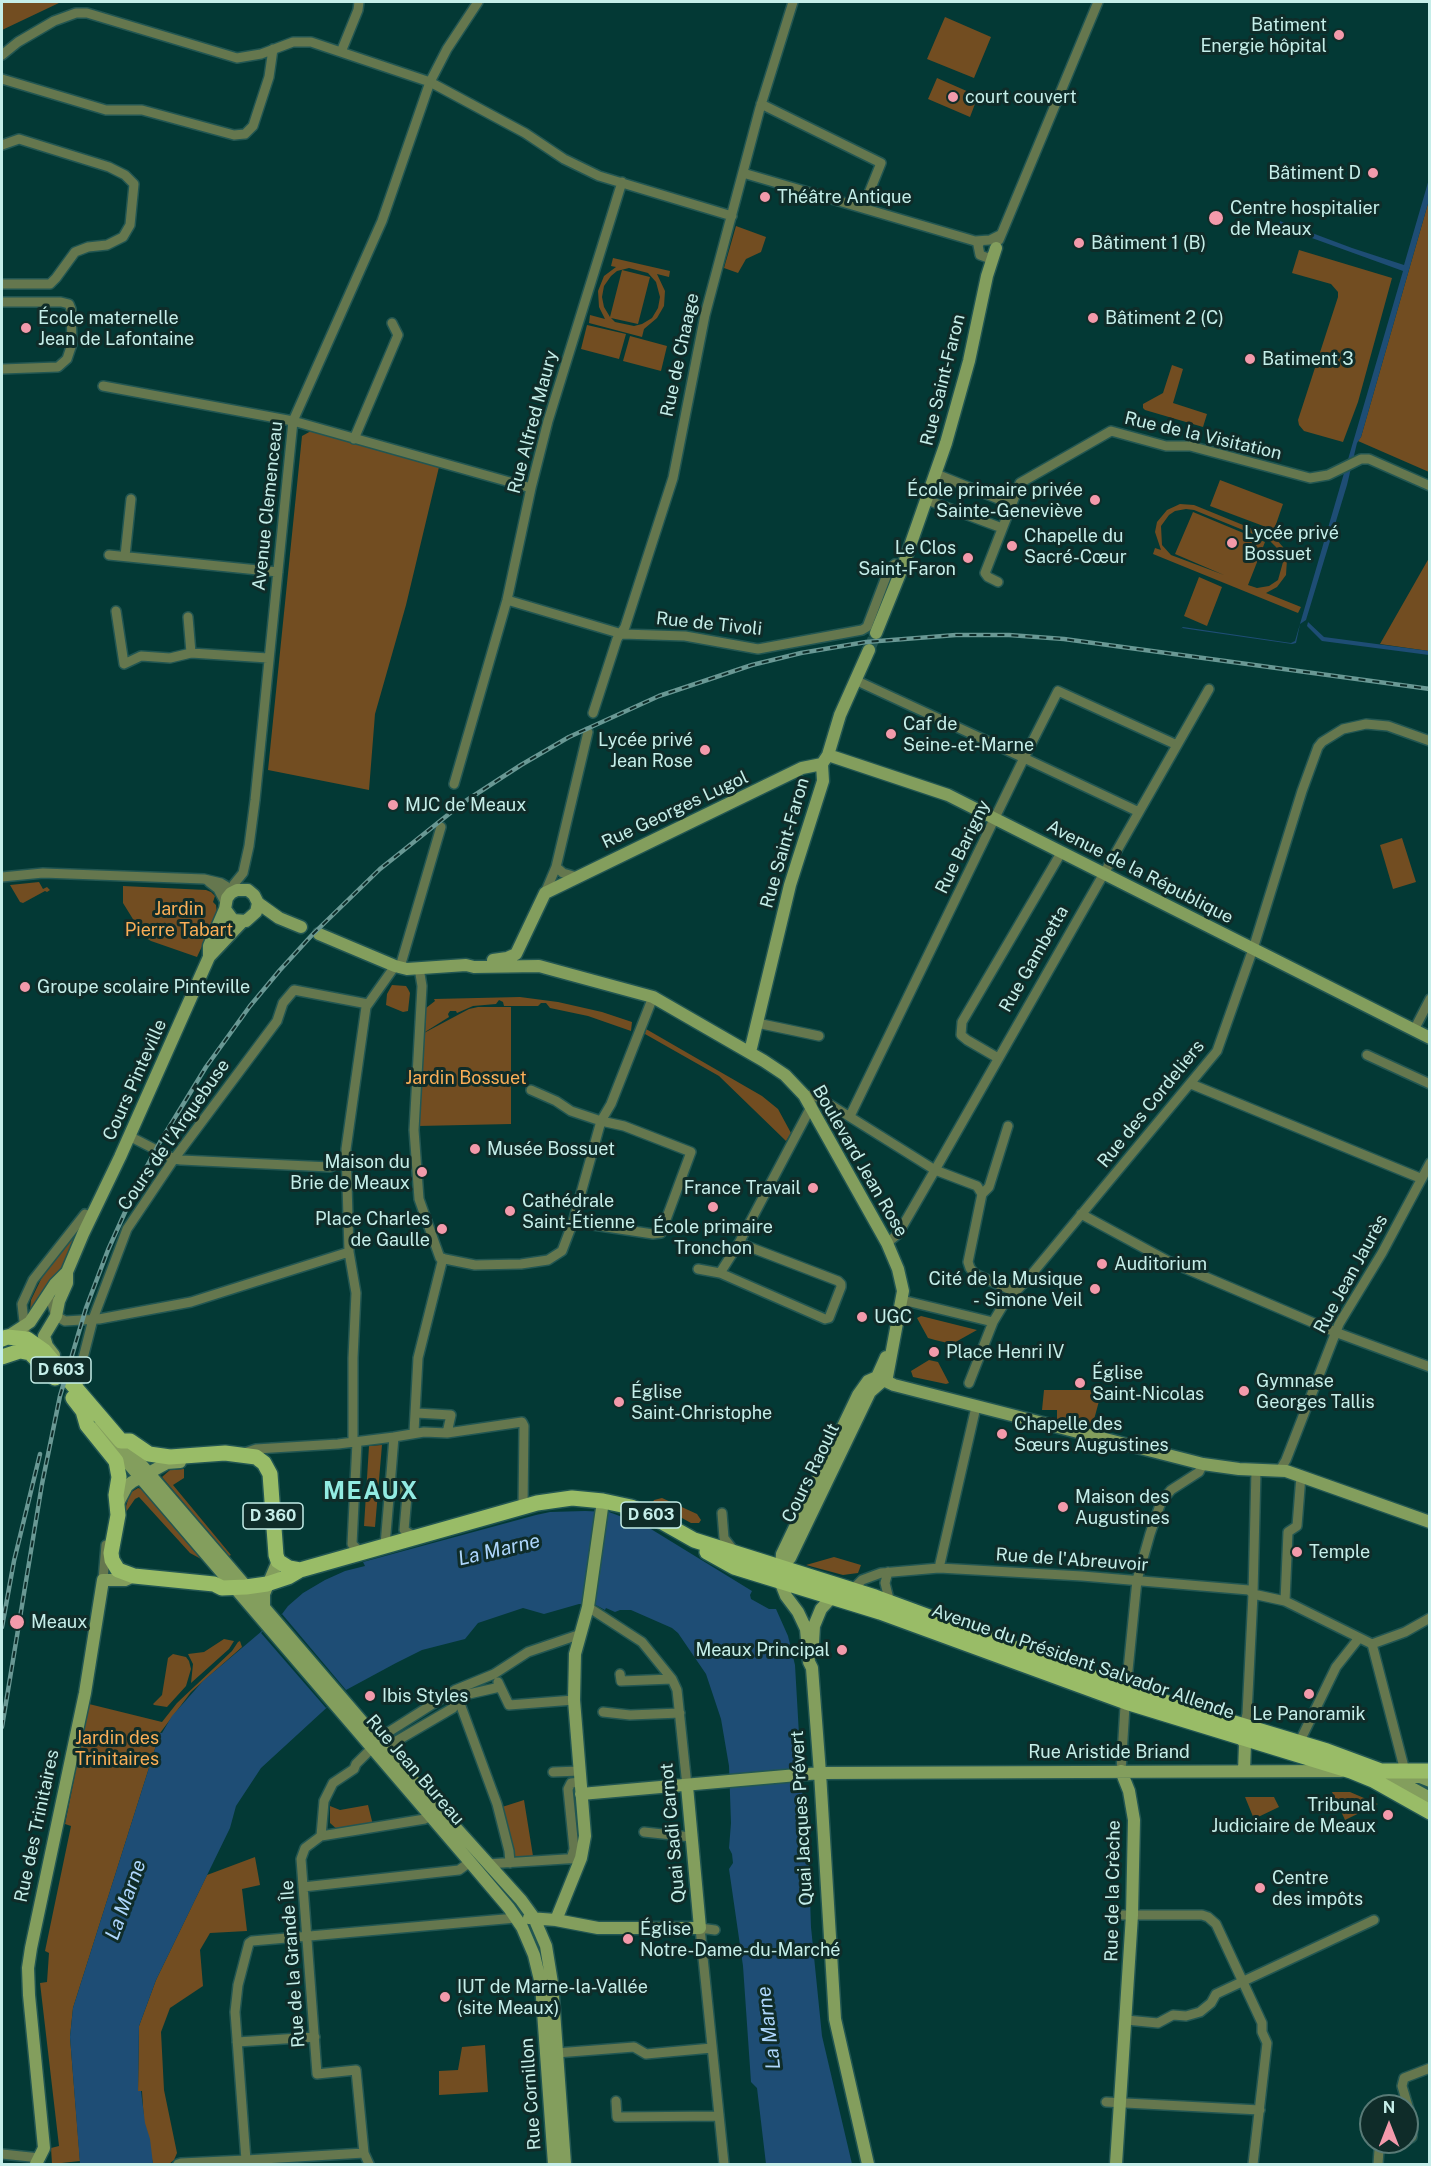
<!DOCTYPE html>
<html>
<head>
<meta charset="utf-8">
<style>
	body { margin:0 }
	#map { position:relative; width:1431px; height:2166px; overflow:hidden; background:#033935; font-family:"Public Sans",sans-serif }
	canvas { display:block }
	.frame { position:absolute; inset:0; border:3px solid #c5eee9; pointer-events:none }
	.north { position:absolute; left:1359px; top:2094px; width:60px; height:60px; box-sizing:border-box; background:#0f2c29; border:2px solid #587a76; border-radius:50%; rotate:0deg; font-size:16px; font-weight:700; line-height:24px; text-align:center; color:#c5eee9 }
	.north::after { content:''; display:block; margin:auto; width:21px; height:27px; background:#f39aab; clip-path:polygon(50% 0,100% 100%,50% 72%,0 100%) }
</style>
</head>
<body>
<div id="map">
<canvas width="1431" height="2166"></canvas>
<div class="frame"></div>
<div class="north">N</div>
</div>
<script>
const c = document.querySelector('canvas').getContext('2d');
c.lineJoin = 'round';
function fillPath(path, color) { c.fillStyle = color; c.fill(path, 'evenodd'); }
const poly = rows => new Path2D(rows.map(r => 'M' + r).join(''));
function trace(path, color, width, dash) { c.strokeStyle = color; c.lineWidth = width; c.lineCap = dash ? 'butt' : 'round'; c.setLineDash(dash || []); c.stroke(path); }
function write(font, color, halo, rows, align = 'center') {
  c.font = font + ' "Public Sans",sans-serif'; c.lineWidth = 6; c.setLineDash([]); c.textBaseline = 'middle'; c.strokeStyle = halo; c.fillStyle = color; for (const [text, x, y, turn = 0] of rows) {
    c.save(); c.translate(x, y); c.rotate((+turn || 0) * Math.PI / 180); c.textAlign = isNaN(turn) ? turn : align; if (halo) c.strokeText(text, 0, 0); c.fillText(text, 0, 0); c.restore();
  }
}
const green = poly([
	[2,2,61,2,2,30],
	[945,17,991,37,974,78,927,59],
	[937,78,978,96,970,117,928,99],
	[1429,200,1429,472,1358,441,1361,437],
	[736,226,766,237,761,252,746,259,738,273,724,268],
	[1299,250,1392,278,1358,402,1343,442,1304,431,1299,425,1298,420,1338,297,1338,292,1331,284,1292,273],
	[613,258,670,271,669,277,657,274,665,291,664,306,657,318,644,329,642,337,589,323,590,315,605,319,599,307,598,291,604,276,616,267,611,266],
	[629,268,648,273,656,282,660,297,658,308,652,318,642,324,634,326,615,322,611,318,638,324,650,277,622,270,610,317,604,307,602,297,604,286,611,276,617,271],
	[587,325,626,334,619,359,581,349],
	[630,336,667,346,661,371,623,361],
	[1172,365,1183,369,1173,403,1207,414,1203,427,1145,410,1143,408,1143,404,1163,393],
	[311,431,439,467,406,605,375,714,369,790,268,770,302,436],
	[1220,480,1283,504,1274,530,1210,506],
	[1180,504,1194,505,1275,538,1283,547,1287,559,1286,575,1277,587,1266,593,1301,607,1298,613,1153,554,1155,548,1161,550,1155,532,1157,522,1167,510],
	[1186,509,1194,510,1270,541,1282,553,1283,562,1278,580,1269,586,1257,588,1248,585,1265,542,1193,512,1175,554,1224,575,1171,555,1162,545,1161,526,1169,515,1175,511],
	[1429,558,1429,651,1380,644],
	[1199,577,1222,587,1207,626,1184,616],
	[1402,838,1416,882,1393,889,1380,845],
	[39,882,43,889,47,887,50,890,47,892,45,891,23,903,20,902,10,885],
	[123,886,206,890,211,892,215,896,213,902,216,905,217,914,197,957,151,941,144,937,123,903],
	[392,985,406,986,408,989,410,993,408,1011,403,1012,386,1005,387,994],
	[520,997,558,1002,602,1012,632,1022,631,1031,588,1016,550,1008,546,1003,541,1003,538,1006,504,1006,503,1002,499,1000,496,1004,473,1006,457,1013,456,1011,450,1011,448,1014,449,1017,425,1032,426,1008,435,1001,434,999],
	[478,1007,511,1007,511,1124,418,1126,424,1033,469,1009],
	[646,1029,762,1096,778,1109,791,1133,786,1141,719,1076,645,1034],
	[79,1229,63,1265,49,1290,30,1311,31,1300,44,1273],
	[921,1316,977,1330,952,1344,935,1340,928,1338,917,1318],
	[929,1360,938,1362,949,1383,946,1384,913,1377,911,1371],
	[1044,1390,1102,1390,1092,1427,1057,1419,1057,1410,1042,1410],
	[382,1445,375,1527,364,1526,369,1446],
	[184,1469,184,1478,173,1485,231,1555,229,1556,162,1477,170,1470],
	[138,1488,142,1489,201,1559,190,1553,139,1497,135,1499,126,1512,125,1526,121,1523,130,1493],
	[662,1498,697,1514,701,1520,699,1523,691,1523,653,1502,654,1500],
	[834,1557,861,1565,858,1573,843,1575,806,1565],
	[224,1639,234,1641,229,1649,191,1683,193,1664,188,1654,204,1652],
	[240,1641,242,1647,191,1692,160,1733,73,2008,70,2037,80,2161,52,2164,51,2148,59,2146,40,1983,47,1982,49,1953,45,1951,71,1826,65,1824,89,1704,162,1722,177,1703,232,1651,238,1642],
	[173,1654,186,1657,189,1661,191,1669,186,1686,167,1707,154,1705,153,1704,162,1695,168,1658],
	[1332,1792,1350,1792,1378,1804,1345,1820],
	[1245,1797,1274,1797,1279,1807,1254,1819],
	[524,1800,533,1856,515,1857,502,1807],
	[368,1805,373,1825,339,1831,330,1823,330,1806,340,1810],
	[255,1857,260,1885,242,1889,247,1931,210,1933,200,1950,203,1986,170,2008,161,2032,164,2090,177,2153,174,2160,169,2164,153,2164,144,2122,142,2091,138,2091,139,2026,156,1980,207,1875],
	[485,2045,488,2092,439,2095,439,2071,458,2070,462,2047]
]);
const water = poly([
	[1429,179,1429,200,1361,437,1357,443,1347,485,1306,620,1300,624,1296,643,1292,644,1202,631,1182,628,1179,630,1183,627,1291,643,1295,641,1403,271,1287,229,1279,225,1280,221,1352,248,1404,265],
	[1308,622,1324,637,1429,651,1429,655,1322,641,1307,626],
	[585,1511,609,1512,646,1526,752,1591,750,1595,751,1599,769,1609,776,1609,788,1636,795,1665,805,1839,808,1839,811,1927,822,2036,852,2164,766,2164,757,2088,751,2082,743,1966,729,1869,733,1863,732,1854,729,1848,731,1823,729,1766,721,1719,706,1674,678,1633,672,1628,631,1610,620,1610,615,1612,606,1608,605,1610,594,1604,579,1604,544,1614,523,1608,478,1623,465,1639,422,1650,396,1663,346,1690,261,1768,236,1806,230,1828,156,1980,139,2026,138,2091,141,2091,145,2123,150,2139,153,2164,80,2164,70,2037,73,2008,160,1733,162,1733,172,1716,203,1681,282,1614,288,1606,303,1593,325,1580,345,1571,365,1566,363,1562,536,1515,550,1512]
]);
const pier = poly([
	[282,1614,346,1690,326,1708,261,1633]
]);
const secondaryTunnel = poly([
	[869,650,876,633]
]);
const street = poly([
	[341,52,358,10,359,2],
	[2,55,18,42,54,21,76,13,87,13,237,58,261,54,293,42,311,42,430,82,525,133,564,159,599,176,732,216],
	[2,79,106,110,142,110,234,135,245,134,253,126,269,77,273,49],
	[761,104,881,163,863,208],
	[2,145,19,139,109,167,125,175,134,184,130,225,123,237,107,245,88,247,75,252,56,278,50,284,2,284],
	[743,173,975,241,990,240,1000,235],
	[999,240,1098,2],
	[981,241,978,245,980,255,988,258,994,254],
	[2,302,61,302,69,304,71,309,72,344,67,359,58,367,2,369],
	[103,386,293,421,531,488],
	[354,439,398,335,392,323],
	[936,474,1011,504],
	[927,500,1002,528],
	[109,555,278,572],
	[125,556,131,499],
	[998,582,988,577,985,573,1020,483,1111,431,1166,446,1190,446,1310,478,1328,475,1361,459,1369,459,1430,486],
	[507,600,622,634,685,636,758,649,862,630,867,627,889,569,895,564,903,566],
	[116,611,124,664,141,656,170,658,191,653,268,658],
	[188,617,191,653],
	[593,713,617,639,625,627,673,478,705,315,760,108,793,2],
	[454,784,507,600,531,488,548,421,622,182],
	[1139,812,1024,758,1058,691,1177,745],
	[556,867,563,873,577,877],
	[2,877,43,873,204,879,221,883,226,886,231,893],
	[209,882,218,889,225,902],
	[234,891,234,884,243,873,249,846,255,800,293,421,382,221,430,82,447,49,478,2],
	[545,893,556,867,588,732],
	[400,967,441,827],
	[419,968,422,986,414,1130,419,1199,440,1258,475,1265,521,1264,548,1260,562,1251,573,1222,601,1121,611,1104,653,997],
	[757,1023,819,1036],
	[1414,1030,1430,999],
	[1367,1055,1430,1084],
	[998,1058,967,1040,961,1035,962,1022,1061,853],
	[1191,1084,1420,1178],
	[531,1090,556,1101,571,1111,601,1121,624,1126,691,1152,661,1233,653,1234,573,1222],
	[804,1095,818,1097,935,1170,977,1186,982,1194,968,1262,970,1268,975,1274,1015,1292],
	[850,1116,1024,758,855,680],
	[129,1136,174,1159,181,1160,330,1167,346,1161],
	[982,1194,989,1187,1008,1126],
	[1081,1214,1168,1261,1335,1332,1430,1367],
	[887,1243,898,1234,935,1170,1209,689],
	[698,1269,720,1273,825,1319,829,1318,841,1287,841,1284,838,1281,739,1243],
	[720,1273,739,1243,812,1105],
	[902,1300,993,1322],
	[51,1301,56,1316,65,1321,99,1319,191,1302,349,1252],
	[25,1331,22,1304,33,1280,85,1214,91,1217],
	[79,1383,79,1374,93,1319,127,1229,174,1159,277,1021,283,1003,294,990,368,1004],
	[969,1383,993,1322,1005,1302,1026,1281,1217,1051,1253,949,1302,791,1318,747,1322,742,1343,729,1366,724,1388,726,1430,741],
	[416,1413,451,1415,447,1433],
	[414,1432,418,1358,443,1258],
	[394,1437,424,1432,447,1433,522,1422,524,1426,523,1507],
	[353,1442,353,1358,356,1293,349,1252,346,1149,366,1007,395,966],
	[357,1442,352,1544,360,1552],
	[244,1453,256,1449,338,1444,394,1437,390,1486],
	[1280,1470,1286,1460,1339,1324,1382,1253,1430,1163],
	[722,1513,724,1538,734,1551],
	[385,1545,390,1486,401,1489,407,1496,404,1530,414,1536],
	[939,1568,976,1407],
	[888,1572,885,1583,890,1603],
	[103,1580,106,1545],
	[852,1590,862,1580,881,1573,939,1568,1082,1576,1249,1590,1253,1594,1285,1601,1372,1644,1405,1632,1430,1618],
	[1285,1601,1288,1532,1297,1526,1301,1476],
	[588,1607,642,1642,672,1679,677,1690,687,1786],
	[1372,1644,1405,1771],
	[620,1674,621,1681,672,1679],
	[498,1682,509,1705,574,1700],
	[455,1690,497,1804,509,1851,510,1863],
	[603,1712,630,1715,680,1713],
	[1244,1726,1247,1714,1253,1594,1256,1470],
	[380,1742,393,1743,453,1708,460,1696,500,1687],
	[1299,1743,1336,1667,1359,1638],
	[1121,1771,1126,1690,1137,1580,1150,1534,1161,1502,1171,1490,1199,1472,1203,1464],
	[553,1772,580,1771],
	[644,1832,691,1837],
	[321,1836,324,1801,333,1783,354,1769,356,1764,387,1733,455,1690,494,1674,528,1652,581,1634],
	[571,1859,574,1849,568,1789,571,1783,581,1782],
	[487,1864,581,1858],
	[303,1887,459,1870,470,1862],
	[1122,1915,1202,1915,1208,1917,1216,1924,1262,2023,1262,2032,1267,2043,1253,2164],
	[715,1930,700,1928,724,2164],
	[1126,2020,1158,2023,1173,2015,1186,2016,1200,2012,1211,2003,1216,1994,1374,1920],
	[237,2042,315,2037],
	[556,2053,634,2047,646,2054,712,2048],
	[616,2101,617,2117,718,2116],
	[1106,2102,1260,2110],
	[1407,2140,1412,2137,1413,2123,1402,2086,1404,2078,1430,2068],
	[364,2153,246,2160,235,2012,238,1985,249,1943,252,1941,516,1918],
	[2,2154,40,2158],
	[178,2164,181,2163,246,2160],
	[369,2164,364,2153,356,2070,317,2074,301,1859,305,1848,321,1836,425,1819,430,1816],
	[1378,2164,1379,2150,1384,2145,1400,2142]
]);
const secondary = poly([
	[876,633,903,566,946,443,969,361,987,276,996,248],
	[828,755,948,795,1430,1038],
	[258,903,256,912,246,921,233,920,225,909,227,898,231,893,237,890,248,890,254,895,258,903,279,918,301,927],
	[319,934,395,966,407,969,466,965,474,967,539,966,653,997,764,1061,785,1075,804,1095,887,1243,898,1269,903,1291,887,1377,870,1392,790,1558,776,1570],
	[209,957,209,946,225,909],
	[493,960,507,958,516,954,545,893,802,768,822,764],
	[750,1052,790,885,823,781,822,764,828,755,840,715,869,650],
	[7,1337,30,1322,55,1284,67,1272],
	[54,1355,47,1346,44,1336,56,1316,59,1301,67,1283,67,1272,83,1234,120,1157,209,957,242,922],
	[879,1378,894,1385,1203,1464,1239,1469,1286,1471,1430,1522],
	[98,1428,470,1862,509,1908,522,1927,534,1955,541,1984,554,2164],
	[121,1441,401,1767,521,1900,534,1918,546,1946,552,1983,565,2164],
	[117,1505,127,1486,132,1482,167,1463,180,1462],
	[264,1608,264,1594,278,1561],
	[813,1643,814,1626,821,1609,832,1597,838,1597],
	[1241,1738,1245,1744,1244,1771],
	[1382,1772,1430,1798],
	[1409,1777,1420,1777,1430,1781],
	[581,1794,820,1773,1341,1771],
	[529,1918,556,1920,598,1928,700,1928,687,1786],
	[556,1920,581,1858,585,1836,574,1700,575,1654,588,1607,603,1501],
	[36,2164,44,2148,29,1995,28,1968,31,1948,85,1693,103,1580,125,1580,134,1576],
	[868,2164,835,2019,820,1773,812,1668,809,1662,806,1629,798,1612,786,1596,780,1581,782,1554,858,1395,868,1381,877,1377,886,1357],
	[1116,2164,1132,1915,1134,1820,1129,1791,1121,1771]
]);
const primary = poly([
	[2,1339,7,1337,27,1339,44,1351,121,1441,130,1441,149,1454,170,1457,225,1453,256,1457,264,1463,270,1474,276,1555,278,1561,289,1568,300,1570,537,1503,572,1498,603,1501,631,1507,648,1514,694,1540,875,1597,1138,1694,1327,1751,1381,1771,1430,1771],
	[2,1357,20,1351,30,1353,55,1378],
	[73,1398,83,1411,87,1425,116,1461,119,1477,116,1495,118,1515,111,1553,112,1560,118,1570,134,1576,214,1584,222,1588,246,1587,267,1584,288,1577,300,1570],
	[707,1552,734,1567,880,1612,1126,1702,1351,1771,1373,1780,1430,1812]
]);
const rail = poly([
	[2,1627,14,1561,40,1454],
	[2,1727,42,1484,60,1396,86,1308,108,1250,139,1181,160,1142,206,1067,250,1006,280,970,312,935,380,869,464,802,521,765,569,737,659,696,752,665,801,653,866,642,956,635,1009,635,1064,639,1430,689]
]);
const markers = [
	[1339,35,6,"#f39aab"],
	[953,97,6,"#f39aab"],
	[1373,173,6,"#f39aab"],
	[765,197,6,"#f39aab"],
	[1216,218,8,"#f39aab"],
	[1079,243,6,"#f39aab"],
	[1093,318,6,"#f39aab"],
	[26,328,6,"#f39aab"],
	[1250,359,6,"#f39aab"],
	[1095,500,6,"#f39aab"],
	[1232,543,6,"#f39aab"],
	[1012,546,6,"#f39aab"],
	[968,558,6,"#f39aab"],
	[891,734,6,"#f39aab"],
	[705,750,6,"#f39aab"],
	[393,805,6,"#f39aab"],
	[25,987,6,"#f39aab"],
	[475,1149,6,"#f39aab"],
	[422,1172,6,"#f39aab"],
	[813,1188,6,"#f39aab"],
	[713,1207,6,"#f39aab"],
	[510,1211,6,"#f39aab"],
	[442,1229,6,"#f39aab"],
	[1102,1264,6,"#f39aab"],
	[1095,1289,6,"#f39aab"],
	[862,1317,6,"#f39aab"],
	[934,1352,6,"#f39aab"],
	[1080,1383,6,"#f39aab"],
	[1244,1391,6,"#f39aab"],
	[619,1402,6,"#f39aab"],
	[1002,1434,6,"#f39aab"],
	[1063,1507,6,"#f39aab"],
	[1297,1552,6,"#f39aab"],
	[17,1622,8,"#f39aab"],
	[842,1650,6,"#f39aab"],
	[1309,1694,6,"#f39aab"],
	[370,1696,6,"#f39aab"],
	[1388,1815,6,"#f39aab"],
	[1260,1888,6,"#f39aab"],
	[628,1939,6,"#f39aab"],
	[445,1997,6,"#f39aab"]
];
const shields = [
	[61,1370,60],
	[651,1515,60],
	[273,1516,60]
];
const shieldNames = [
	["D 603",61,1370],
	["D 603",651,1515],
	["D 360",273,1516]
];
const poiNames = [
	["Batiment",1327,25,"right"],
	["Energie hôpital",1327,46,"right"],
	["court couvert",965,97],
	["Bâtiment D",1361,173,"right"],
	["Théâtre Antique",777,197],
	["Centre hospitalier",1230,208],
	["de Meaux",1230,229],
	["Bâtiment 1 (B)",1091,243],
	["École maternelle",38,318],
	["Jean de Lafontaine",38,339],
	["Bâtiment 2 (C)",1105,318],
	["Batiment 3",1262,359],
	["École primaire privée",1083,490,"right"],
	["Sainte-Geneviève",1083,511,"right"],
	["Lycée privé",1244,533],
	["Bossuet",1244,554],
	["Chapelle du",1024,536],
	["Sacré-Cœur",1024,557],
	["Le Clos",956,548,"right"],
	["Saint-Faron",956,569,"right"],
	["Caf de",903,724],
	["Seine-et-Marne",903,745],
	["Lycée privé",693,740,"right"],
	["Jean Rose",693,761,"right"],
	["MJC de Meaux",405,805],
	["Groupe scolaire Pinteville",37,987],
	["Musée Bossuet",487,1149],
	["Maison du",410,1162,"right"],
	["Brie de Meaux",410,1183,"right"],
	["France Travail",801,1188,"right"],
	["Cathédrale",522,1201],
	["Saint-Étienne",522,1222],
	["Place Charles",430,1219,"right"],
	["de Gaulle",430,1240,"right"],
	["École primaire",713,1227,"center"],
	["Tronchon",713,1248,"center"],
	["Auditorium",1114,1264],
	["Cité de la Musique",1083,1279,"right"],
	["- Simone Veil",1083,1300,"right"],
	["UGC",874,1317],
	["Place Henri IV",946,1352],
	["Église",1092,1373],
	["Saint-Nicolas",1092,1394],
	["Gymnase",1256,1381],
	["Georges Tallis",1256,1402],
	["Église",631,1392],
	["Saint-Christophe",631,1413],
	["Chapelle des",1014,1424],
	["Sœurs Augustines",1014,1445],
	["Maison des",1075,1497],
	["Augustines",1075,1518],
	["Temple",1309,1552],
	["Meaux",31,1622],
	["Meaux Principal",830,1650,"right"],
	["Ibis Styles",382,1696],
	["Le Panoramik",1309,1714,"center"],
	["Tribunal",1376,1805,"right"],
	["Judiciaire de Meaux",1376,1826,"right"],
	["Centre",1272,1878],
	["des impôts",1272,1899],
	["Église",640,1929],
	["Notre-Dame-du-Marché",640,1950],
	["IUT de Marne-la-Vallée",457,1987],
	["(site Meaux)",457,2008]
];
const streetNames = [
	["Rue de Chaage",680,355,-78],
	["Rue Saint-Faron",943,380,-76],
	["Rue Alfred Maury",533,422,-75],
	["Rue de la Visitation",1203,436,13],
	["Avenue Clemenceau",268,506,-84],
	["Rue de Tivoli",709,624,6],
	["Rue Georges Lugol",675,810,-25],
	["Rue Saint-Faron",785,843,-74],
	["Rue Barigny",963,847,-64],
	["Avenue de la République",1140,872,27],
	["Rue Gambetta",1034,959,-60],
	["Cours Pinteville",135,1080,-66],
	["Rue des Cordeliers",1151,1104,-51],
	["Cours de l'Arquebuse",174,1135,-55],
	["Boulevard Jean Rose",860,1161,60],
	["Rue Jean Jaurès",1351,1274,-61],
	["Cours Raoult",811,1473,-64],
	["Rue de l'Abreuvoir",1072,1560,4],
	["Avenue du Président Salvador Allende",1083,1662,19],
	["Rue Aristide Briand",1109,1752],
	["Rue Jean Bureau",415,1770,49],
	["Quai Jacques Prévert",802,1818,-93],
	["Rue des Trinitaires",37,1826,-78],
	["Quai Sadi Carnot",673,1833,-95],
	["Rue de la Crèche",1113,1891,-89],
	["Rue de la Grande Île",293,1964,-94],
	["Rue Cornillon",531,2094,-94]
];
const parkNames = [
	["Jardin",179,909],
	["Pierre Tabart",179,930],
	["Jardin Bossuet",466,1078],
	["Jardin des",117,1738],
	["Trinitaires",117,1759]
];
const waterNames = [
	["La Marne",499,1550,-13],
	["La Marne",126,1900,-70],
	["La Marne",769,2028,-97]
];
const districtNames = [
	["MEAUX",371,1492]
];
fillPath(green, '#724d21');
fillPath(water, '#1e4d75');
fillPath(pier, '#033935');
trace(secondaryTunnel, '#205450', 12, [12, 6]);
trace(street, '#225652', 12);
trace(secondary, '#225652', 15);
trace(primary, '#225652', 18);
trace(street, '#65774e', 9);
trace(secondary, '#839e5d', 12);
trace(primary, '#99bc67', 15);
trace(rail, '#699894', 4.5);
trace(rail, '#0f2c29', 2, [7]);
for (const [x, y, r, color] of markers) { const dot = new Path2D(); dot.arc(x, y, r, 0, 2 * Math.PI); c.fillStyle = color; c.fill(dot); trace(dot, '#0f2c29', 2); }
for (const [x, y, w] of shields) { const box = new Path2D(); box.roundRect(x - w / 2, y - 13, w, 26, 4.5); c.fillStyle = '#0f2c29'; c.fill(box); trace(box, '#c5eee9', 1.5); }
write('bold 16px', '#c5eee9', null, shieldNames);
write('18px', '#c5eee9', '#0f2c29', poiNames, 'left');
write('18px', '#c5eee9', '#0f2c29', streetNames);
write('18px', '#fbae57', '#0f2c29', parkNames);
write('italic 20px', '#aed6fc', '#0f2c29', waterNames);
c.letterSpacing = '1.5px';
write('bold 24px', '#92ebe2', '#0f2c29', districtNames);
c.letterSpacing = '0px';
</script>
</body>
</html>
